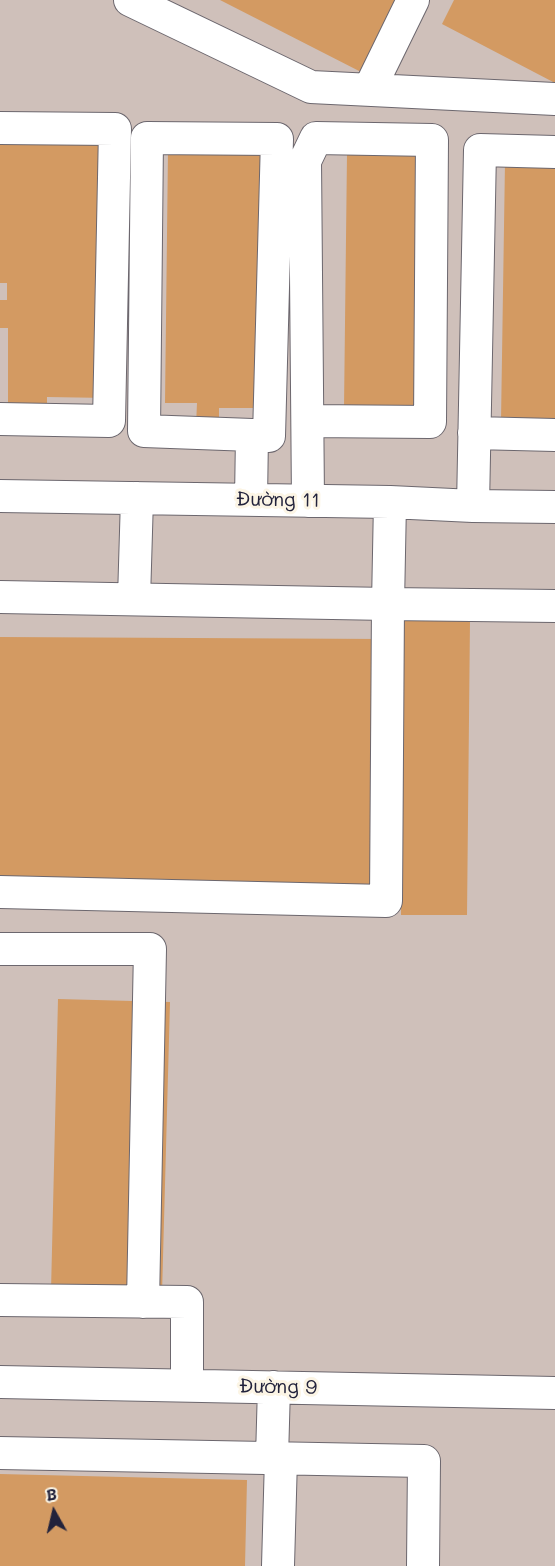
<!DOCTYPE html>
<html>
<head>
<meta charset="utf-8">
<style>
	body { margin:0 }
	#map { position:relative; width:555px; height:1566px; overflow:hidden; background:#f4e7cc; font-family:Mali,sans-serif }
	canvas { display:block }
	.north { position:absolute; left:24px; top:1482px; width:60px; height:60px; -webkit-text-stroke:4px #fcf5e5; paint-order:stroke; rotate:352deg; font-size:16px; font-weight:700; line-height:24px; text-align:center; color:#22223b }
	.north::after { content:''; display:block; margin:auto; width:21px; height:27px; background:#22223b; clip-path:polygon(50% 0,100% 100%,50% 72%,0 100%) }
</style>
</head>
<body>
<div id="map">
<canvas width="555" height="1566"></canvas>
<div class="north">B</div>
</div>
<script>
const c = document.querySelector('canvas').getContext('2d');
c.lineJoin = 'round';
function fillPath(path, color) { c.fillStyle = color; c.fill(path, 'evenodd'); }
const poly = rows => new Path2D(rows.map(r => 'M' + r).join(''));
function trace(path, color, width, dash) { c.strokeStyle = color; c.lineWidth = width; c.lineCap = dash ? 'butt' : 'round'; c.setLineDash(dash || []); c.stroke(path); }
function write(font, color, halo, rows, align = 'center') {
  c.font = font + ' Mali,sans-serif'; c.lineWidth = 6; c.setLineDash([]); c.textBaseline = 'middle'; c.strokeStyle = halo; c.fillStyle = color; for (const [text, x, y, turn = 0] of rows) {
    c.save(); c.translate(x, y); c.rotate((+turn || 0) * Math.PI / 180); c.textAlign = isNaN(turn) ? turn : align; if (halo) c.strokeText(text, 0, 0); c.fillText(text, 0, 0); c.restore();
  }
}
const industrial = poly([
	[0,0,555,0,555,1566,0,1566]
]);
const building = poly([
	[220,0,401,0,363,73],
	[454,0,555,0,555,83,442,24],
	[0,139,111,139,108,398,47,397,47,419,22,419,22,403,8,403,8,328,0,328,0,300,7,300,7,283,0,283],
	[168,150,269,151,266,408,219,408,219,426,196,426,197,403,165,403],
	[347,154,419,155,416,408,344,408],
	[505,162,555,163,555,422,501,421],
	[403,620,470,620,467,915,401,915],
	[0,637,384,639,382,895,0,893],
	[58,999,170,1002,162,1294,51,1291],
	[0,1474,247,1480,245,1566,0,1566]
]);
const minor = poly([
	[130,0,311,87,555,99],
	[369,90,413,0],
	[0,128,115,129,109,421,0,419],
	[474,433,555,435],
	[0,496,390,502,473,506,555,507],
	[251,500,252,435,144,431,147,138,277,139,269,436,252,435],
	[308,501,305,161,316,138,432,140,430,422,308,421],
	[390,502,388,604,555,606],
	[473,506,480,150,555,152],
	[0,597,388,604,386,901,0,892],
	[134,599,137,498],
	[0,949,150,949,143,1302],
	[0,1300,187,1302,187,1385],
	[0,1382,555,1393],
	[0,1453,424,1461,423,1566],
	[272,1458,274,1387],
	[278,1566,281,1458]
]);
const streetNames = [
	["Đường 11",278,500,1],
	["Đường 9",278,1387,1]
];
fillPath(industrial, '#cfc0ba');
fillPath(building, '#d39a62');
trace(minor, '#6c676e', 34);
trace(minor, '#fff', 32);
write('20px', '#22223b', '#fcf5e5', streetNames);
</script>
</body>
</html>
